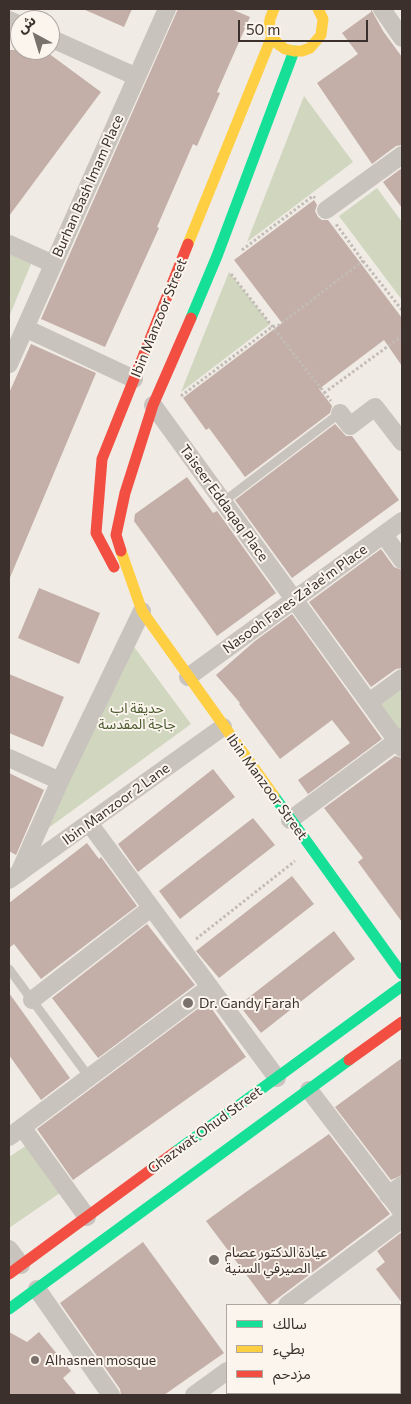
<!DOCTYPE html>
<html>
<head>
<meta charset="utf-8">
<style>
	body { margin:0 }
	#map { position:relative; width:411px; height:1404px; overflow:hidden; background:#f0ebe5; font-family:Commissioner,"Noto Sans Arabic",sans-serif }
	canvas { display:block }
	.frame { position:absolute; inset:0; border:10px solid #3b302b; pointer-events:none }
	.legend { position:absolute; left:226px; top:1304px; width:175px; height:90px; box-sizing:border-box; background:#fbf5ee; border:1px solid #aea6a0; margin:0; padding:6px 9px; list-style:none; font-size:15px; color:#3b302b }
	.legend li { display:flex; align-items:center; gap:10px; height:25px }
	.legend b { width:25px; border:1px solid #aea6a0 }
	.north { position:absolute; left:10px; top:10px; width:50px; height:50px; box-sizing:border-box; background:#fbf5ee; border:1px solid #aea6a0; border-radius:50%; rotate:321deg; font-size:14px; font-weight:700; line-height:20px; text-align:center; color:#3b302b }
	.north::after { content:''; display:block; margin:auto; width:18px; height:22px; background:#7a716c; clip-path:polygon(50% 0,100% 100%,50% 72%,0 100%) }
	.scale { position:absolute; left:238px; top:20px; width:130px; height:22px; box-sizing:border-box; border:2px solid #3b302b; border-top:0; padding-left:6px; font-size:15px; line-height:18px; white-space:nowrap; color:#3b302b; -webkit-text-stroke:4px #fbf5ee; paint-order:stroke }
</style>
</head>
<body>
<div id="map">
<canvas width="411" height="1404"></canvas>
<div class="frame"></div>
<ul class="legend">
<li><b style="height:6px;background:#16e098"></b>سالك</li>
<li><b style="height:6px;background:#ffcf43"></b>بطيء</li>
<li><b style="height:6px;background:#f24e42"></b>مزدحم</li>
</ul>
<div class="north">ش</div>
<div class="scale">50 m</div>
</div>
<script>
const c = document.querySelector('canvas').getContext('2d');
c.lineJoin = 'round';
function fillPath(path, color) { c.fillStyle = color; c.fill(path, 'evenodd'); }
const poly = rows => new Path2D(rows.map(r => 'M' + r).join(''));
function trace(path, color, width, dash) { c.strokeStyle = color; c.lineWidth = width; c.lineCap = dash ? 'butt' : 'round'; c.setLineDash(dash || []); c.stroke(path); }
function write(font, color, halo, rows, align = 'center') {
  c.font = font + ' Commissioner,"Noto Sans Arabic",sans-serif'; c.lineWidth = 4; c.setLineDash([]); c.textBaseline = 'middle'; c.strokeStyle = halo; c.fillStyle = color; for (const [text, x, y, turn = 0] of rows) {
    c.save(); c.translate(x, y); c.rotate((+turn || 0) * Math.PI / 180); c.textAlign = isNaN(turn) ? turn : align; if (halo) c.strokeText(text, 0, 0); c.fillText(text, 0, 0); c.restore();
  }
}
const green = poly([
	[304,96,353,162,247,242],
	[377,188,402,222,402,300,339,216],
	[9,249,33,259,9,317],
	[229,272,270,324,181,392],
	[129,640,191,724,47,829],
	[402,678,402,737,369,703],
	[27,1145,60,1193,9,1228,9,1157]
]);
const building = poly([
	[83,9,132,9,124,27],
	[178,9,231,9,250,17,217,92,220,93,197,146,193,144,157,227,159,228,105,347,41,319],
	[371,9,383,31,402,57,402,145,396,146,372,164,317,83,358,54,342,33,371,12],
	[9,50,44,50,101,92,9,216],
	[402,168,402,208,383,182],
	[314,200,317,205,315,211,318,217,322,220,328,220,402,318,402,366,384,340,319,389,332,406,330,413,245,477,209,428,206,430,183,398,282,323,234,260],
	[31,344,96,373,9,580,9,393],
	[335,424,346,436,352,436,399,500,292,578,235,500],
	[187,477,213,513,217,511,276,593,217,636,134,521,135,514],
	[381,549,394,567,402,570,402,668,396,669,371,687,309,602],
	[39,588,100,613,79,664,18,638],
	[292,614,382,739,308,794,298,780,350,743,332,720,280,759,239,704,240,703,216,675,255,641],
	[9,674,64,697,43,747,9,733],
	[395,756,402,758,402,922,358,862,363,858,324,808],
	[213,769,235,797,138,872,118,844],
	[9,773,44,790,16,855,9,851],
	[253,818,275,845,180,919,159,891],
	[87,843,99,859,101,857,137,906,41,979,14,944,9,948,9,903],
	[292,876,314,904,219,978,196,951],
	[147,924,195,985,98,1058,52,998],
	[334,931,355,959,261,1033,239,1005],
	[9,993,70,1078,41,1100,9,1055],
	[207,1002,246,1057,73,1180,37,1129],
	[402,1058,402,1175,391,1180,335,1107],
	[329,1134,390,1214,269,1305,206,1221,246,1192],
	[402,1232,402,1303,376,1269,385,1262,377,1251],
	[143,1242,224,1353,164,1395,121,1395,120,1389,60,1303],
	[9,1332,27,1342,39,1332,71,1371,63,1378,77,1395,9,1395]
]);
const path = poly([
	[242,250,313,196,315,198],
	[363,261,402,310],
	[231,274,331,401],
	[324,393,402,336],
	[181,396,272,327,279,325,363,261,336,224],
	[196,939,295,861]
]);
const lane = poly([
	[223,502,340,413],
	[9,969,89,1077]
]);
const street = poly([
	[382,9,402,38],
	[9,20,20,25],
	[50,38,137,77],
	[326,210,402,155],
	[9,244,53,264],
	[25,328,134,379],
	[9,364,167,9],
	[153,405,402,748],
	[340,413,350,426,375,407,402,442],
	[384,535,402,560],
	[188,677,402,521],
	[369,702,402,678],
	[9,758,60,781],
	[290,820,402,737],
	[89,823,277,1078],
	[19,873,60,781,142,611],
	[9,880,223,727],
	[32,1000,151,908],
	[309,1090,402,1212],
	[22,1127,87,1217],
	[9,1137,210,987],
	[388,1195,402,1185],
	[9,1249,21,1265],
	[37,1289,111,1395],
	[287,1305,402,1219],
	[400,1364,402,1362],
	[194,1395,227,1371],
	[399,1395,402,1388]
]);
const fast = poly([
	[191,318,217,256,294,51],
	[274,796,402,974],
	[175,1152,402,986],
	[9,1309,349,1060]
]);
const slow = poly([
	[274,9,270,19,269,28,272,36,278,44,285,49,294,51,302,51,310,48,321,35,323,19,318,9],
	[188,244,272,36],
	[121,551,142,611,274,796]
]);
const jam = poly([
	[121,551,116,535,125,493,153,405,191,318],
	[114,567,96,533,102,459,188,244],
	[349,1060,402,1022],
	[9,1274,175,1152]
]);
const markers = [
	[188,1003,6,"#7a716c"],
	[214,1260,6,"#7a716c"],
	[35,1360,5,"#7a716c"]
];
const streetNames = [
	["Burhan Bash Imam Place",88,186,-66],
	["Ibin Manzoor Street",159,318,-68],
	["Taiseer Eddaqaq Place",224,503,54],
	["Nasooh Fares Za'ae'm Place",295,599,-36],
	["Ibin Manzoor Street",267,787,54],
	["Ibin Manzoor 2 Lane",116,804,-36],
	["Ghazwat Ohud Street",205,1130,-36]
];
const parkNames = [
	["حديقة اب",137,708],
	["جاجة المقدسة",137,724]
];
const poiNames = [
	["Dr. Gandy Farah",199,1003],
	["عيادة الدكتور عصام",225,1252],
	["الصيرفي السنية",225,1268],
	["Alhasnen mosque",45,1360]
];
fillPath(green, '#d1d6bf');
fillPath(building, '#c3afa7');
trace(path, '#c2bbb6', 3, [2.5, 2.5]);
trace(lane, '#c9c3be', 9);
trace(street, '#c9c3be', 18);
trace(fast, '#16e098', 11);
trace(slow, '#ffcf43', 11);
trace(jam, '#f24e42', 11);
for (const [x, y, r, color] of markers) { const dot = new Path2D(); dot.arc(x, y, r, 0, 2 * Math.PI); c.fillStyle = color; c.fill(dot); trace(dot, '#fbf5ee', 2); }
write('14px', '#3b302b', '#fbf5ee', streetNames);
write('14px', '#4a5a2e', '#fbf5ee', parkNames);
write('14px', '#3b302b', '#fbf5ee', poiNames, 'left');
</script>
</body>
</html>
